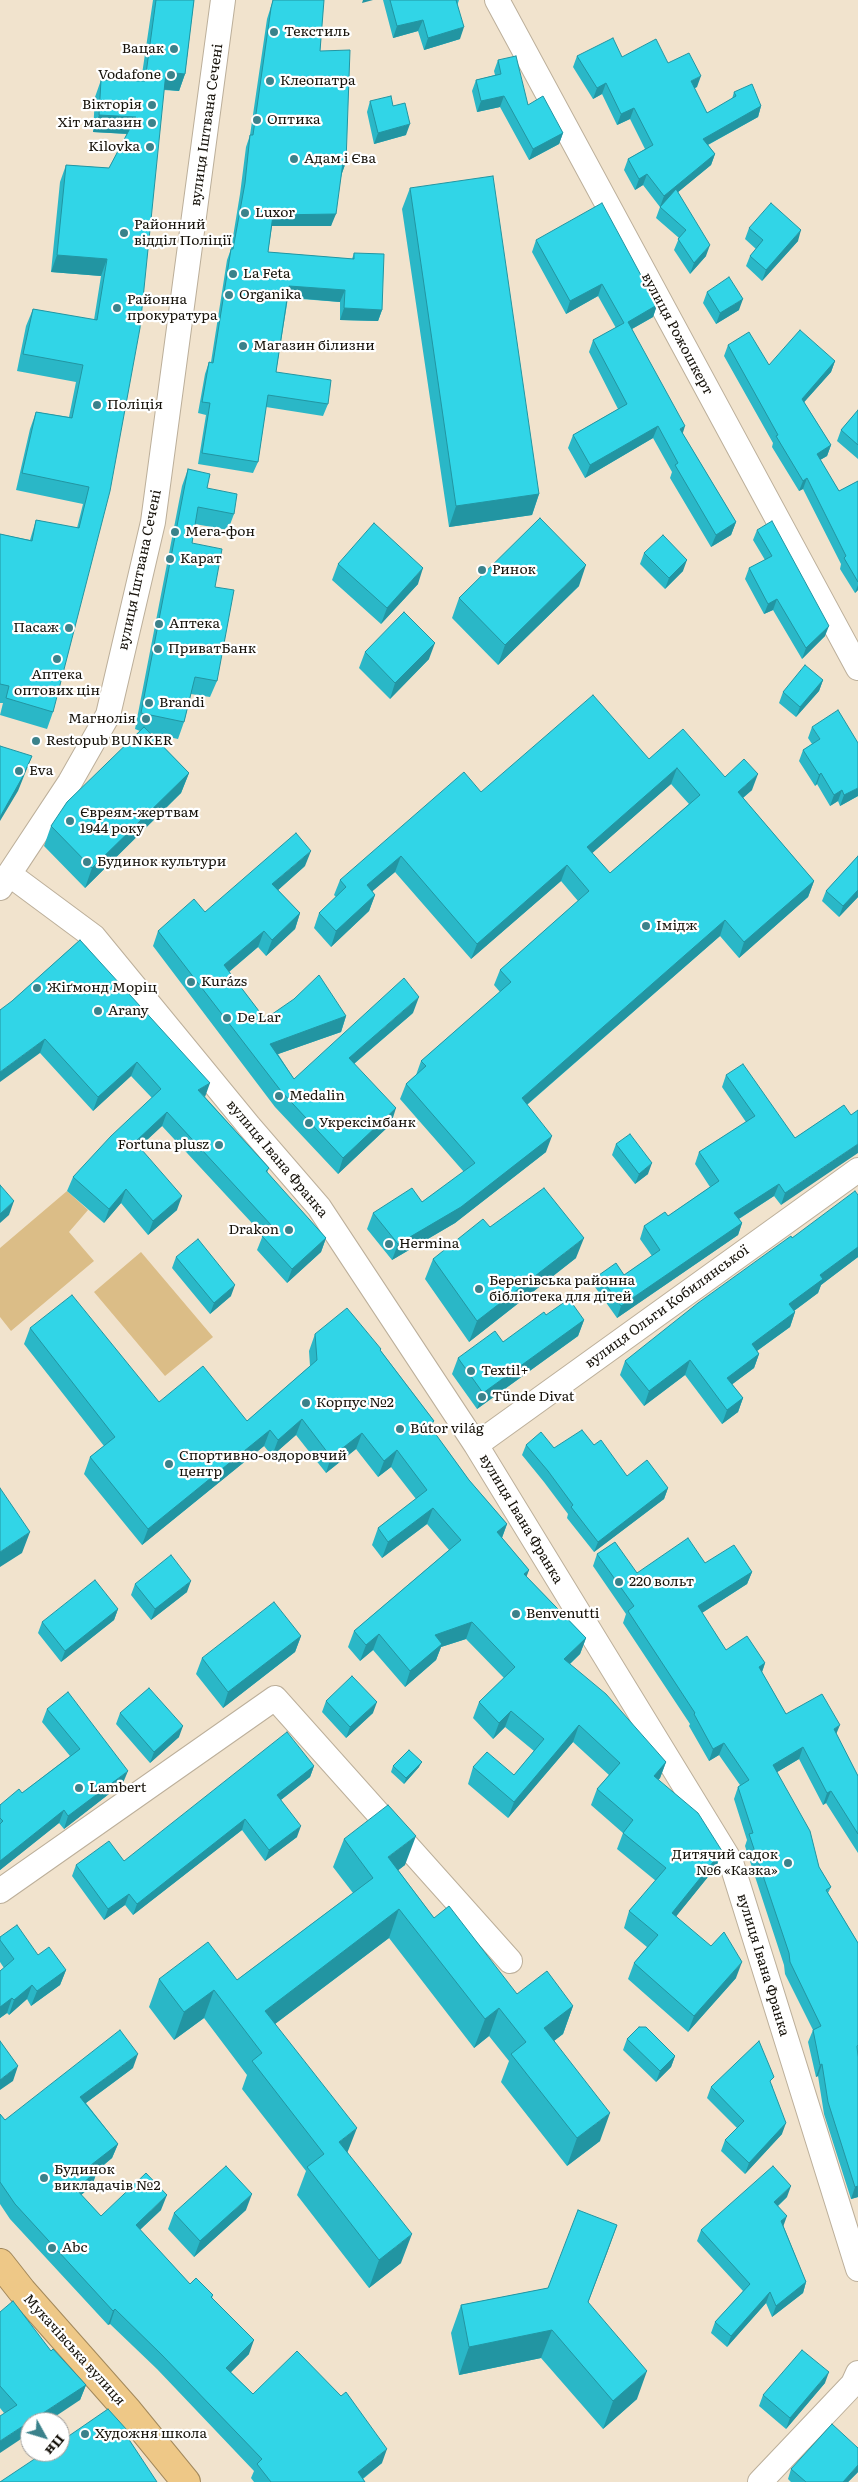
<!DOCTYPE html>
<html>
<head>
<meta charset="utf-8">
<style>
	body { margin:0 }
	#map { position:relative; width:858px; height:2482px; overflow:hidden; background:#f1e3cd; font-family:Literata,serif }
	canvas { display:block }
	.north { position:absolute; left:20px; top:2412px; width:50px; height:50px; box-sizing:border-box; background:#fff; border:1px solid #a2a09d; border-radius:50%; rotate:129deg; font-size:14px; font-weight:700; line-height:20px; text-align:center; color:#16120a }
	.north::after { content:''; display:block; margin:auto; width:18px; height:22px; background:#3b828b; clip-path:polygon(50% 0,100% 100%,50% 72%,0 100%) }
</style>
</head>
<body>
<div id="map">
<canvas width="858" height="2482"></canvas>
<div class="north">Пн</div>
</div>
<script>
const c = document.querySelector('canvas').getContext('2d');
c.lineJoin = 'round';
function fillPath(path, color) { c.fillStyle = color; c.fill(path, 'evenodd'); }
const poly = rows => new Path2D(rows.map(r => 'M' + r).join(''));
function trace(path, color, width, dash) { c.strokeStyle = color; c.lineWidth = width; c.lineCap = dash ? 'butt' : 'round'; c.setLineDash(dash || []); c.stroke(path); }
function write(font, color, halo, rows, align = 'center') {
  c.font = font + ' Literata,serif'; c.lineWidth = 4.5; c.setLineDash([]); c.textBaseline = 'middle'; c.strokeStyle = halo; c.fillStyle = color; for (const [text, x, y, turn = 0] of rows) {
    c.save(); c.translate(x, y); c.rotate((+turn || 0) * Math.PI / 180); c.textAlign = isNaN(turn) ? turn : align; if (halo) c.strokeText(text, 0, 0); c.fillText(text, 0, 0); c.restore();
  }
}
const green = poly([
	[67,1191,88,1210,69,1232,94,1261,11,1331,0,1317,0,1248],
	[141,1252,213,1337,165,1376,94,1292]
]);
const street = poly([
	[497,0,858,668],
	[9,874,94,937,249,1126,319,1207,476,1445,731,1862,858,2269],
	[0,888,70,782,108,715,153,522,223,0],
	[476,1445,858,1170],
	[0,1891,275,1698,510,1961],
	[760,2482,853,2384,858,2373]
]);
const highway = poly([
	[0,2263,22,2291,128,2411,186,2482]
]);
const wall = poly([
	[153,0,194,0,185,74,179,91,164,90,53,712,47,729,0,715,3,703,0,703,0,534,30,540,36,520,77,528,83,504,16,490,30,429,36,412,69,417,76,382,17,371,26,326,33,309,94,320,101,276,51,272,60,182,66,165,109,168,127,134,93,132,95,97,101,80,141,81],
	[273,0,323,4,320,51,346,162,342,173,331,226,272,226,268,252,352,259,354,253,382,310,378,321,340,320,340,302,288,298,276,372,328,404,323,416,266,407,258,462,253,473,198,464,206,415,198,413,205,374,209,362,211,362,227,260,231,249,240,194,246,147,250,135,267,19],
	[383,0,459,0,457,6,460,39,424,50,418,31,393,38],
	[577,56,622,57,668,63,697,87,694,88,707,113,732,99,734,92,761,106,758,117,708,145,715,154,711,165,678,192,706,256,690,274,674,250,679,238,656,218,660,207,662,205,660,207,643,185,635,190,624,170,628,159,645,149,630,119,617,125,602,94,593,99,573,67],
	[498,60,528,105,563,133,559,144,529,160,500,107,477,112,472,91,476,80,495,75,494,71],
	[370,101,393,106,406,135,374,144,367,112],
	[410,188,539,494,532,515,449,527,402,209],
	[749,228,798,241,762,281,746,266,750,256,756,249,745,239],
	[536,240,657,305,653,317,632,329,683,434,736,522,731,535,711,547,670,478,672,472,653,438,585,478,568,448,573,435,618,409,589,352,593,340,616,328,598,296,566,314,532,252],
	[707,292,739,310,716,324,703,303],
	[728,345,769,365,835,361,831,372,804,402,831,445,827,456,820,460,839,491,858,481,858,590,855,593,840,569,841,564,803,489,799,491,772,447,773,443,724,356],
	[858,410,858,459,837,441,841,430],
	[188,469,234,514,228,530,195,524,192,543,215,587,217,681,210,697,191,694,184,722,178,739,150,733,189,773,181,793,85,888,44,846,51,826,140,731,135,729,182,486],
	[757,530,825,636,802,659,773,610,764,614,745,579,749,568,765,560,753,540],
	[644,553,683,571,665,589,640,564],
	[338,564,418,584,381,624,332,580],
	[579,586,498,665,452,618,459,598],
	[365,652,429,659,390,699,359,668],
	[823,680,819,691,796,717,779,703,783,692],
	[812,727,858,796,840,806,838,801,830,806,817,784,815,786,799,761,803,750,812,744,808,738],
	[649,759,725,777,752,790,743,798,814,881,808,897,739,958,720,936,527,1105,546,1152,455,1223,392,1260,367,1229,373,1213,422,1202,464,1172,400,1099,406,1084,416,1075,421,1061,500,992,494,985,500,970,578,901,561,881,471,959,395,872,372,891,375,895,369,911,331,947,314,928,319,913,336,897,334,895,340,880,481,792],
	[671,784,689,804,610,873,592,853],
	[858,856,858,897,839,917,822,901,826,891],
	[305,866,278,890,300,913,295,929,266,956,258,947,229,972,265,1019,346,1016,341,1032,278,1054,294,1079,413,1013,354,1064,391,1124,338,1174,275,1107,153,946,158,931,205,912],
	[80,940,205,1097,269,1168,267,1173,326,1238,321,1252,287,1283,257,1250,263,1235,162,1126,139,1147,177,1210,148,1235,121,1203,104,1223,67,1191,73,1177,152,1098,131,1076,93,1111,40,1053,12,1001],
	[726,1075,795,1138,844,1105,781,1205,774,1196,739,1219,742,1223,738,1235,617,1318,595,1287,599,1275,624,1275,652,1256,640,1239,644,1226,668,1216,710,1187,695,1164,699,1152,746,1122,722,1087],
	[616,1144,648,1174,635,1184,612,1155],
	[858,1195,858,1257,821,1285,818,1293,794,1311,795,1312,790,1327,757,1351,759,1354,754,1368,732,1384,743,1398,738,1412,722,1424,685,1375,644,1406,620,1375,625,1361,792,1238],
	[490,1227,576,1258,469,1342,425,1279,433,1259],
	[176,1257,231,1296,210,1314,172,1268],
	[546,1315,584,1320,578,1336,477,1409,452,1374,458,1358,503,1342],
	[30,1328,159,1402,247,1421,310,1366,309,1351,315,1334,381,1351,434,1421,431,1428,469,1480,507,1524,502,1538,529,1570,526,1576,586,1638,580,1654,570,1664,666,1762,660,1778,658,1780,722,1851,716,1867,676,1916,736,1978,688,2032,628,1979,634,1963,647,1947,624,1928,629,1911,656,1881,617,1849,623,1833,591,1805,597,1789,609,1775,573,1742,508,1818,468,1784,473,1767,514,1775,534,1751,505,1727,493,1739,473,1718,479,1702,504,1678,466,1639,441,1647,436,1660,405,1687,373,1650,360,1661,348,1647,354,1631,449,1550,427,1524,382,1558,372,1545,378,1528,416,1499,391,1467,378,1477,356,1449,326,1473,296,1435,272,1456,264,1446,142,1545,84,1474,90,1457,104,1446,24,1344],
	[526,1445,554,1448,594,1445,627,1476,668,1488,664,1499,594,1552,567,1518,568,1514,544,1482,522,1455],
	[597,1554,637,1573,705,1563,752,1572,747,1584,702,1613,726,1650,765,1663,762,1672,786,1714,836,1734,858,1776,858,1853,826,1803,823,1805,799,1759,777,1772,819,1867,831,1887,828,1893,858,1943,858,2197,851,2199,824,2114,818,2076,816,2077,808,2042,813,2030,785,1974,784,1965,745,1846,747,1840,734,1799,738,1787,740,1785,719,1755,709,1761,689,1726,690,1724,623,1623,626,1614,593,1566],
	[135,1584,187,1592,151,1620,131,1595],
	[118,1609,114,1620,61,1662,38,1633,42,1622],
	[301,1636,295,1652,223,1708,196,1674,202,1658],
	[326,1701,373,1713,346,1738,322,1712],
	[47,1709,123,1783,64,1829,59,1823,0,1870,0,1805,22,1793,70,1756,42,1722],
	[120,1713,179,1737,150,1763,116,1724],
	[314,1766,310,1777,281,1800,297,1837,265,1861,242,1830,133,1915,125,1905,104,1920,72,1876,76,1865,124,1861],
	[393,1766,419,1767,404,1784,391,1772],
	[344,1839,405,1865,398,1870,434,1918,517,1994,573,2006,563,2034,554,2041,600,2141,567,2166,501,2082,509,2061,489,2036,474,2048,389,1938,275,2024,348,2153,401,2263,369,2288,297,2195,306,2171,242,2089,247,2075,204,2018,174,2040,149,2007,159,1979,237,1980,353,1893,333,1867],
	[0,1937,38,1955,66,1970,60,1985,31,2006,27,1999,9,2015,7,2013,0,2018,0,1971,4,1968,0,1962],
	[627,2039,675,2056,671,2067,656,2082,623,2050],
	[133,2068,86,2103,118,2144,112,2158,97,2171,92,2186,81,2195,101,2216,161,2210,140,2230,190,2284,213,2295,212,2298,249,2354,231,2372,253,2394,382,2463,363,2479,365,2482,254,2482,251,2478,254,2471,157,2369,110,2324,108,2325,10,2219,0,2204,0,2114,5,2120],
	[772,2085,782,2134,745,2174,721,2151,725,2140,737,2128,707,2098,711,2087],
	[787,2197,778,2206,783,2225,806,2282,803,2293,772,2317,766,2303,727,2347,711,2333,715,2322,743,2291,697,2241,701,2230],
	[246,2210,194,2257,168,2229,174,2213],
	[617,2225,588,2303,637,2399,603,2429,541,2358,459,2375,451,2333,461,2305,548,2288],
	[0,2312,51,2351,86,2385,80,2400,4,2413,0,2408],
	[825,2383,786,2429,759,2406,763,2395],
	[791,2469,858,2472,848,2482,791,2482,788,2479]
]);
const shadedWall = poly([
	[363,0,373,0,362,3],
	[423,20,418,31,393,38,397,26],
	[464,27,460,39,424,50,428,38],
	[166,72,185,74,179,91,160,89],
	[701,76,697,87,687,92,691,81],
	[606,83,602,94,593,99,597,88],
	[504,96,500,107,477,112,481,101],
	[761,106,758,117,700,149,703,139],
	[634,108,630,119,617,125,621,114],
	[99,115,136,117,130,134,93,132],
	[410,124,406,135,374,144,378,133],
	[563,133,559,144,529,160,533,149],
	[715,154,711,165,660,207,664,196],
	[343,162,346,162,342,173,339,173],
	[647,174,643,185,635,190,639,179],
	[336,214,331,226,269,226,273,215],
	[801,230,798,241,762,281,766,270],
	[710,245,706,256,690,274,694,263],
	[57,255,107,259,101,276,51,272],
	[602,284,598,296,566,314,570,301],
	[289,286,345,290,340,302,285,297],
	[743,299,739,310,716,324,720,313],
	[657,305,653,317,623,334,628,322],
	[344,308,382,310,378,321,340,320],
	[835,361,831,372,798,409,802,399],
	[658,426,653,438,585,478,590,465],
	[685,426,681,439,680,429],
	[831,445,827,456,813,464,817,454],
	[807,478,803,489,799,491,803,481],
	[539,494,532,515,449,527,456,506],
	[736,522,731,535,711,547,716,535],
	[687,560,683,571,665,589,669,578],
	[586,565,579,586,498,665,505,645],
	[423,568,418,584,381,624,387,608],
	[858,585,858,590,855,593],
	[777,599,773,610,764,614,768,604],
	[829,626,825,636,802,659,806,648],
	[435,643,429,659,390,699,395,683],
	[823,680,819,691,796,717,800,707],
	[32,756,18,791,0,821,0,817],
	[677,768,671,784,581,863,587,847],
	[189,773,181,793,85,888,92,868],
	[821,773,817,784,815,786,819,775],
	[758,774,752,790,732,807,738,792],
	[858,788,858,796,840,806,844,795],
	[842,790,838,801,830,806,834,795],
	[311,851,305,866,267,900,272,884],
	[401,856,395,872,361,901,367,885],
	[567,865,561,881,471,959,477,944],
	[814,881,808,897,739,958,744,942],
	[858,890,858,897,839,917,843,906],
	[375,895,369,911,331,947,336,931],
	[300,913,295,929,266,956,272,940],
	[725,920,720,936,516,1114,522,1098],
	[264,931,258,947,218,981,224,965],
	[419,997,413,1013,343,1073,349,1058],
	[346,1016,341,1032,264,1059,270,1044],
	[45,1039,40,1053,0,1082,0,1072],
	[137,1062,131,1076,93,1111,98,1097],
	[210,1083,205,1097,198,1090],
	[396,1108,391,1124,338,1174,343,1158],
	[167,1112,162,1126,130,1156,135,1142],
	[552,1136,546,1152,455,1223,392,1260,398,1244],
	[858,1144,858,1153,781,1205,785,1193],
	[652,1163,648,1174,635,1184,639,1174],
	[779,1184,774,1196,729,1225,734,1213],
	[126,1189,121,1203,104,1223,109,1209],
	[182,1196,177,1210,148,1235,153,1221],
	[14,1201,9,1215,0,1223,0,1214],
	[742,1223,738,1235,617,1318,621,1306],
	[326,1238,321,1252,287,1283,292,1269],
	[584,1238,576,1258,469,1342,477,1321],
	[858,1247,858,1257,821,1285,818,1293,783,1319,789,1304,820,1275],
	[235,1285,231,1296,210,1314,214,1303],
	[795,1312,790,1327,747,1358,752,1344],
	[584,1320,578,1336,477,1409,483,1393],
	[759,1354,754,1368,722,1392,727,1378],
	[690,1360,685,1375,644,1406,649,1391],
	[743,1398,738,1412,722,1424,727,1410],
	[302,1419,296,1435,272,1456,278,1440],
	[270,1430,264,1446,142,1545,148,1529],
	[362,1433,356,1449,326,1473,331,1457],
	[397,1450,391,1467,378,1477,384,1461],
	[668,1488,664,1499,594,1552,598,1542],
	[433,1508,427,1524,382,1558,388,1542],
	[507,1524,501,1540,497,1532],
	[30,1532,22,1553,0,1567,0,1552],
	[529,1570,523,1586,524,1574],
	[752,1572,747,1584,694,1618,698,1606],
	[191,1581,187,1592,151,1620,155,1609],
	[118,1609,114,1620,61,1662,65,1651],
	[472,1622,466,1639,441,1647,436,1660,405,1687,410,1671,435,1635],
	[379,1634,373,1650,360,1661,366,1645],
	[301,1636,295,1652,223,1708,228,1692],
	[586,1638,580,1654,558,1675,564,1659],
	[765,1663,761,1675,759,1667],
	[377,1702,373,1713,346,1738,350,1727],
	[511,1711,505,1727,493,1739,499,1723],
	[579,1725,573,1742,508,1818,514,1802],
	[840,1725,835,1737,834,1729],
	[183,1726,179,1737,150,1763,154,1752],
	[724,1743,719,1755,709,1761,713,1749],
	[803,1747,799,1759,769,1777,773,1765],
	[422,1762,419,1767,404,1784,406,1778],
	[666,1762,660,1778,648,1792,654,1776],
	[314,1766,310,1777,273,1806,277,1795],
	[128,1771,123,1783,64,1829,68,1816],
	[831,1791,826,1803,823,1805,827,1793],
	[64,1810,59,1823,0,1870,0,1861],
	[245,1819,242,1830,133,1915,137,1904],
	[301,1826,297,1837,265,1861,269,1850],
	[416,1836,405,1865,378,1886,388,1857],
	[722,1851,716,1867,666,1929,672,1913],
	[129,1894,125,1905,104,1920,108,1909],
	[399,1909,389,1938,255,2039,265,2011],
	[742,1962,736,1978,688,2032,694,2016],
	[66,1970,60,1985,31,2006,37,1991],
	[32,1985,27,1999,9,2015,14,2000],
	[214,1990,204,2018,174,2040,184,2012],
	[12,1998,7,2013,0,2018,0,2007],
	[573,2006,563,2034,534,2056,544,2028],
	[499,2008,489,2036,474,2048,485,2019],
	[138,2054,133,2068,75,2111,80,2097],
	[675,2056,671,2067,656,2082,660,2071],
	[822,2064,818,2076,816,2077,820,2065],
	[18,2066,13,2081,0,2090,0,2080],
	[610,2113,600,2141,567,2166,577,2138],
	[786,2123,782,2134,745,2174,749,2163],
	[357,2128,346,2156,339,2142],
	[118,2144,112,2158,86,2179,91,2165],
	[97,2171,92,2186,70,2204,76,2189],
	[791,2186,787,2197,770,2213,774,2202],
	[858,2186,858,2197,851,2199,855,2187],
	[252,2194,246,2210,194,2257,200,2241],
	[167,2195,161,2210,130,2239,136,2225],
	[787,2216,783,2227,781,2221],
	[617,2225,607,2253,577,2330,588,2302],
	[412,2234,401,2263,369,2288,379,2260],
	[806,2282,803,2293,772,2317,776,2306],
	[770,2292,766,2303,727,2347,731,2336],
	[115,2309,110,2324,108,2325,113,2311],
	[552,2330,541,2358,459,2375,469,2347],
	[254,2340,249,2354,221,2382,226,2368],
	[647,2371,637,2399,603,2429,613,2401],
	[829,2372,825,2383,786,2429,790,2418],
	[86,2385,80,2400,47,2422,30,2422,30,2433,0,2453,0,2441],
	[387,2449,382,2463,358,2482,358,2472],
	[858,2465,858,2472,848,2482,843,2482]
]);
const building = poly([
	[156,0,194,0,185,74,166,72,140,328,110,491,53,712,6,698,9,686,0,684,0,534,32,541,36,520,79,528,89,487,22,473,36,412,72,418,83,365,23,354,33,309,97,320,107,259,57,255,66,165,109,168,136,117,99,115,101,80,145,81,156,0],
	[273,0,324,0,320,51,350,50,346,162,343,162,336,214,273,215,268,252,354,259,354,253,384,254,382,310,344,308,345,290,289,286,276,372,331,380,328,404,268,395,258,462,202,453,210,403,202,402,209,362,213,363,231,249,233,249,245,183,250,135,253,135,271,8,273,0],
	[390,0,457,0,456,0,464,27,428,38,423,20,397,26,390,0],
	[613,38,622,57,656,39,668,63,689,53,701,76,691,81,707,113,736,96,734,92,752,84,761,106,703,139,715,154,664,196,647,174,639,179,628,159,653,145,634,108,621,114,606,83,597,88,577,56,613,38],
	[516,56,528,105,543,96,563,133,533,149,504,96,481,101,476,80,501,74,498,60,516,56],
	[391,96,393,106,405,103,410,124,378,133,370,101,391,96],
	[493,176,539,494,456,506,410,188,493,176],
	[676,189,710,245,694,263,678,239,686,230,660,207,676,189],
	[602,203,657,305,628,322,685,426,680,429,736,522,716,535,675,465,678,463,658,426,590,465,573,435,627,404,593,340,624,323,602,284,570,301,536,240,602,203],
	[771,203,801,230,766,270,750,256,763,240,749,228,771,203],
	[729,277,743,299,720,313,707,292,729,277],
	[800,330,835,361,802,399,831,445,817,454,839,491,858,481,858,582,844,558,846,556,807,478,803,481,776,436,778,435,728,345,749,332,769,365,800,330],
	[858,410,858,445,841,430,858,410],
	[188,469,210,474,207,488,237,494,234,514,198,507,192,543,222,549,215,587,234,590,217,681,195,677,184,722,141,713,188,469],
	[540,518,586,565,505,645,459,598,540,518],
	[772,521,829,626,806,648,777,599,768,604,749,568,772,556,757,530,772,521],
	[374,523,423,568,387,608,338,564,374,523],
	[663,535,687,560,669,578,644,553,663,535],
	[404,612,435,643,395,683,365,652,404,612],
	[805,665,823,680,800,707,783,692,805,665],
	[593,695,649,759,683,729,725,777,744,759,758,774,738,792,814,881,744,942,725,920,522,1098,552,1136,461,1207,398,1244,373,1213,412,1188,422,1202,475,1163,406,1084,426,1066,421,1061,511,982,500,970,589,891,567,865,477,944,401,856,367,885,375,895,336,931,319,913,346,887,340,880,464,772,481,792,593,695],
	[677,768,700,795,610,873,587,847,677,768],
	[838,710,858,743,858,788,844,795,842,790,834,795,821,773,819,775,803,750,820,739,812,727,838,710],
	[144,727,189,773,92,868,51,826,67,802,144,727],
	[0,746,32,756,22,778,0,817,0,746],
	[296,833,311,851,272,884,300,913,272,940,264,931,224,965,265,1019,294,999,319,975,346,1016,270,1044,294,1079,404,978,419,997,349,1058,396,1108,343,1158,281,1091,158,931,194,899,205,912,296,833],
	[858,856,858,890,843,906,826,891,858,856],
	[80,940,210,1083,198,1090,269,1168,266,1171,326,1238,292,1269,262,1236,272,1226,167,1112,135,1142,182,1196,153,1221,126,1189,109,1209,73,1177,111,1136,161,1089,137,1062,98,1097,45,1039,0,1072,0,1010,12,1001,80,940],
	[743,1064,795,1138,844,1105,851,1115,858,1110,858,1144,785,1193,779,1184,734,1213,742,1223,621,1306,599,1275,616,1263,624,1275,660,1250,644,1226,665,1212,668,1216,719,1181,699,1152,755,1116,726,1075,743,1064],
	[630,1134,652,1163,639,1174,616,1144,630,1134],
	[0,1185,14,1201,0,1214,0,1185],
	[544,1188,584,1238,477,1321,433,1259,483,1219,490,1227,544,1188],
	[855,1191,858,1195,858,1247,820,1275,823,1279,789,1304,795,1312,752,1344,759,1354,727,1378,743,1398,727,1410,690,1360,649,1391,625,1361,698,1303,791,1236,792,1238,855,1191],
	[198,1239,235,1285,214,1303,176,1257,198,1239],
	[72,1295,159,1402,203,1366,247,1421,317,1360,315,1334,347,1308,381,1349,380,1350,434,1421,429,1425,469,1480,507,1524,497,1532,529,1570,524,1574,586,1638,564,1659,606,1694,666,1762,654,1776,698,1813,722,1851,672,1913,711,1946,724,1932,742,1962,694,2016,634,1963,658,1935,629,1911,666,1868,623,1833,633,1820,597,1789,620,1763,579,1725,514,1802,473,1767,487,1752,514,1775,544,1739,511,1711,499,1723,479,1702,515,1667,472,1622,435,1635,442,1644,410,1671,379,1634,366,1645,354,1631,461,1540,433,1508,388,1542,378,1528,427,1490,397,1450,384,1461,362,1433,331,1457,302,1419,278,1440,270,1430,148,1529,90,1457,115,1437,30,1328,72,1295],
	[569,1299,584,1320,483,1393,458,1358,495,1331,503,1342,544,1312,546,1315,569,1299],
	[582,1430,594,1445,601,1440,627,1476,647,1460,668,1488,598,1542,571,1507,573,1505,548,1471,526,1445,541,1432,554,1448,582,1430],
	[0,1488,30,1532,0,1552,0,1488],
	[688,1538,705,1563,734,1545,752,1572,698,1606,726,1650,747,1636,765,1663,759,1667,786,1714,822,1694,840,1725,834,1729,858,1776,858,1834,831,1791,827,1793,803,1747,773,1765,810,1831,819,1867,831,1887,826,1890,858,1943,858,2045,857,2046,858,2057,858,2186,855,2187,828,2102,822,2064,820,2065,813,2030,821,2026,790,1962,789,1953,749,1834,753,1833,738,1787,749,1780,724,1743,713,1749,694,1714,695,1713,628,1611,634,1606,597,1554,615,1542,637,1573,688,1538],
	[171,1555,191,1581,155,1609,135,1584,171,1555],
	[95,1580,118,1609,65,1651,42,1622,95,1580],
	[274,1602,301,1636,228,1692,202,1658,274,1602],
	[352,1676,377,1702,350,1727,326,1701,352,1676],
	[149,1688,183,1726,154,1752,120,1713,149,1688],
	[68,1692,128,1771,68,1816,64,1810,0,1861,0,1824,3,1821,0,1818,0,1805,19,1789,22,1793,80,1749,47,1709,68,1692],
	[287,1732,314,1766,277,1795,301,1826,269,1850,245,1819,137,1904,129,1894,108,1909,76,1865,109,1841,124,1861,287,1732],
	[409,1750,422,1762,406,1778,393,1766,409,1750],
	[388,1805,416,1836,388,1857,434,1918,449,1906,517,1994,547,1971,573,2006,544,2028,610,2113,577,2138,511,2054,526,2042,499,2008,485,2019,399,1909,265,2011,357,2128,339,2142,412,2234,379,2260,307,2167,324,2154,252,2061,262,2053,214,1990,184,2012,159,1979,208,1942,237,1980,373,1878,344,1839,388,1805],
	[17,1925,38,1955,49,1947,66,1970,37,1991,32,1985,14,2000,12,1998,0,2007,0,1971,14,1959,0,1940,0,1937,17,1925],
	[639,2027,646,2027,675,2056,660,2071,627,2039,639,2027],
	[120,2030,138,2054,80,2097,118,2144,91,2165,97,2171,76,2189,101,2216,146,2173,167,2195,136,2225,190,2284,196,2278,213,2295,211,2297,254,2340,226,2368,253,2394,297,2351,341,2396,346,2392,387,2449,358,2472,365,2482,271,2482,257,2464,262,2459,162,2355,115,2309,113,2311,15,2204,0,2182,0,2114,5,2120,120,2030],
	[0,2041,18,2066,0,2080,0,2041],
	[759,2041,774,2077,770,2081,786,2123,749,2163,725,2140,744,2121,711,2087,759,2041],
	[226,2166,252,2194,200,2241,174,2213,226,2166],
	[773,2166,791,2186,774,2202,787,2216,781,2221,806,2282,776,2306,770,2292,731,2336,715,2322,750,2284,701,2230,773,2166],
	[578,2210,617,2225,588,2302,647,2371,613,2401,552,2330,469,2347,461,2305,548,2288,578,2210],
	[13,2301,51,2351,53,2349,86,2385,0,2441,0,2416,17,2405,0,2386,0,2312,13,2301],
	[802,2350,829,2372,790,2418,763,2395,802,2350],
	[108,2409,127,2430,124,2432,157,2482,0,2482,45,2452,60,2452,60,2442,108,2409],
	[832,2424,858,2448,858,2465,843,2482,806,2482,791,2469,832,2424]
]);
const markers = [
	[274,32,5,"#3b828b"],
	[174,49,5,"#3b828b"],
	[171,75,5,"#3b828b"],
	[270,81,5,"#3b828b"],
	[152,105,5,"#3b828b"],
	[257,120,5,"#3b828b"],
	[152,123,5,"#3b828b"],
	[150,147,5,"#3b828b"],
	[294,159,5,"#3b828b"],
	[245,213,5,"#3b828b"],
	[124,233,5,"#3b828b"],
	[233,274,5,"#3b828b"],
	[229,295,5,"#3b828b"],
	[117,308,5,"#3b828b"],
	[243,346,5,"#3b828b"],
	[97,405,5,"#3b828b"],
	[175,532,5,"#3b828b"],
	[170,559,5,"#3b828b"],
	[482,570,5,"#3b828b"],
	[159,624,5,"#3b828b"],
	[69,628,5,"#3b828b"],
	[158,649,5,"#3b828b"],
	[57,659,5,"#3b828b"],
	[149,703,5,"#3b828b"],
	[146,719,5,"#3b828b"],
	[36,741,5,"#3b828b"],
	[19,771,5,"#3b828b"],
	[70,821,5,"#3b828b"],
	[87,862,5,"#3b828b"],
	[646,926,5,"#3b828b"],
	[191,982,5,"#3b828b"],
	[37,988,5,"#3b828b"],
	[98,1011,5,"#3b828b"],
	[227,1018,5,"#3b828b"],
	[279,1096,5,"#3b828b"],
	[309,1123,5,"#3b828b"],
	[219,1145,5,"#3b828b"],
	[289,1230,5,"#3b828b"],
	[389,1244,5,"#3b828b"],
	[479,1289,5,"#3b828b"],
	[471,1371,5,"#3b828b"],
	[482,1397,5,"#3b828b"],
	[306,1403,5,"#3b828b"],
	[400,1429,5,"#3b828b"],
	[169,1464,5,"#3b828b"],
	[619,1582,5,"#3b828b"],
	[516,1614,5,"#3b828b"],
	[79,1788,5,"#3b828b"],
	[788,1863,5,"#3b828b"],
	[44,2178,5,"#3b828b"],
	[52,2248,5,"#3b828b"],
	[85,2434,5,"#3b828b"]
];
const poiNames = [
	["Текстиль",284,32],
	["Вацак",164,49,"right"],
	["Vodafone",161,75,"right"],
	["Клеопатра",280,81],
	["Вікторія",142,105,"right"],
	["Оптика",267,120],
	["Хіт магазин",142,123,"right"],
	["Kilovka",140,147,"right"],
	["Адам і Єва",304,159],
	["Luxor",255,213],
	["Районний",134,225],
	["відділ Поліції",134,241],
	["La Feta",243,274],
	["Organika",239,295],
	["Районна",127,300],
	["прокуратура",127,316],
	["Магазин білизни",253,346],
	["Поліція",107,405],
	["Мега-фон",185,532],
	["Kaрат",180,559],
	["Ринок",492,570],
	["Аптека",169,624],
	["Пасаж",59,628,"right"],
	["ПриватБанк",168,649],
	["Аптека",57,675,"center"],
	["оптових цін",57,691,"center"],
	["Brandi",159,703],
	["Магнолія",136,719,"right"],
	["Restopub BUNKER",46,741],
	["Eva",29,771],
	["Євреям-жертвам",80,813],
	["1944 року",80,829],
	["Будинок культури",97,862],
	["Імідж",656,926],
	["Kurázs",201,982],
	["Жіґмонд Моріц",47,988],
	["Arany",108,1011],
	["De Lar",237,1018],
	["Medalin",289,1096],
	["Укрексімбанк",319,1123],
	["Fortuna plusz",209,1145,"right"],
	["Drakon",279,1230,"right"],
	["Hermina",399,1244],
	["Берегівська районна",489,1281],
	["бібліотека для дітей",489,1297],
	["Textil+",481,1371],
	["Tünde Divat",492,1397],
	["Корпус №2",316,1403],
	["Bútor világ",410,1429],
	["Спортивно-оздоровчий",179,1456],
	["центр",179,1472],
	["220 вольт",629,1582],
	["Benvenutti",526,1614],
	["Lambert",89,1788],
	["Дитячий садок",778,1855,"right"],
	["№6 «Казка»",778,1871,"right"],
	["Будинок",54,2170],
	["викладачів №2",54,2186],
	["Abc",62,2248],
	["Художня школа",95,2434]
];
const streetNames = [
	["вулиця Іштвана Сечені",207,125,-82],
	["вулиця Рожошкерт",677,334,62],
	["вулиця Іштвана Сечені",140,570,-78],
	["вулиця Івана Франка",277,1159,50],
	["вулиця Ольги Кобилянської",667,1307,-36],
	["вулиця Івана Франка",521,1519,59],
	["вулиця Івана Франка",763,1965,73],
	["Мукачівська вулиця",74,2350,48]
];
fillPath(green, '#dbbd87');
trace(street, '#bcaf9a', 26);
trace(highway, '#a2885b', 30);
trace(street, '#fff', 24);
trace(highway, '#eec887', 28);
fillPath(wall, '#2ab7c7');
fillPath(shadedWall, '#2295a2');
fillPath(building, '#31d5e7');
trace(building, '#2295a2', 1);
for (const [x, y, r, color] of markers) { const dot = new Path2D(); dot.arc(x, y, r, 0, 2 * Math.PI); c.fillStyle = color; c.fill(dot); trace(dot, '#fff', 2); }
write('14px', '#16120a', '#fff', poiNames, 'left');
write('14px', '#16120a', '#fff', streetNames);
</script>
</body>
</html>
